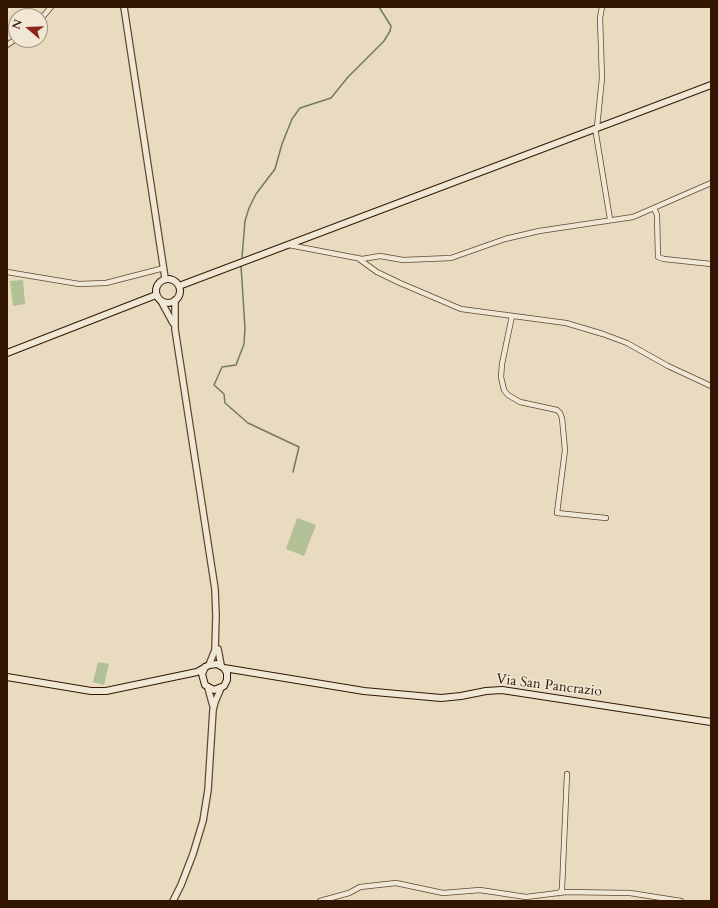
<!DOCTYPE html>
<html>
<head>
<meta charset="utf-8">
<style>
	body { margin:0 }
	#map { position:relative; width:718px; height:908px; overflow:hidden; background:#e8dbbf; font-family:Cardo,serif }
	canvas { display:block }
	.frame { position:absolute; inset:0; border:8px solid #321602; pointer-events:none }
	.north { position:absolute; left:8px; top:8px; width:40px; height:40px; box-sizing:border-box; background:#f0e8d5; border:1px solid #a49481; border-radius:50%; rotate:289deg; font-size:11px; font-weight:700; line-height:16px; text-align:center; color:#321602 }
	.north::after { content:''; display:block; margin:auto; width:14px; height:18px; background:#8f2418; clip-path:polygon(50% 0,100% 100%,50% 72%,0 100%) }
</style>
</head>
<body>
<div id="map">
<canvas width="718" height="908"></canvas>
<div class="frame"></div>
<div class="north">N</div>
</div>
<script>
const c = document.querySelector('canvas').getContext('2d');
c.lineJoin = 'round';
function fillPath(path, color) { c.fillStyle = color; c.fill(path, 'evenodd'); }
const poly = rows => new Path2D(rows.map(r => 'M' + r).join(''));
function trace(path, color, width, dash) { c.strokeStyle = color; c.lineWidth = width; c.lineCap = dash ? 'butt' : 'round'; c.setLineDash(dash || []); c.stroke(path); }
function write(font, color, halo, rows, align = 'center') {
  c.font = font + ' Cardo,serif'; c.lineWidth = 3; c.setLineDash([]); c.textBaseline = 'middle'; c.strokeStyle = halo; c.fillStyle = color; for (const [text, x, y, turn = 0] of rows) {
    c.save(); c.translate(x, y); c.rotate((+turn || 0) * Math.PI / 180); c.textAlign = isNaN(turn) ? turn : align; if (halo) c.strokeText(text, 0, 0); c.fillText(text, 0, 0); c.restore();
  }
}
const green = poly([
	[23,280,25,304,13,306,10,281],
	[297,518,316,525,304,556,286,549],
	[98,662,109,664,104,685,93,682]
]);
const stream = poly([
	[242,257,245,221,249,208,256,194,275,169,282,144,292,119,300,108,331,98,348,77,384,41,390,31,391,26,379,7],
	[241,266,245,328,244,344,236,365,222,367,214,385,224,394,225,403,248,423,299,447,293,472]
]);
const minor = poly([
	[40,20,51,7],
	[7,45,16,39],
	[597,127,602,78,600,18,602,7],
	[595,128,610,219],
	[654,208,657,215,658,257,664,259,711,264],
	[289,245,362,259,380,256,403,260,451,258,505,239,539,231,633,217,711,183],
	[359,259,377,272,400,283,461,309,566,323,603,334,627,343,668,366,711,386],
	[7,272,79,284,106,283,164,268],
	[512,316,502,364,501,377,504,390,508,395,520,402,557,410,560,413,562,418,565,450,557,513,606,518],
	[559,893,562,889,567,774],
	[320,901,349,893,360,887,396,883,443,893,480,890,526,897,566,892,630,893,681,901]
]);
const tertiary = poly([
	[124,7,165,278],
	[175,300,175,329,215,589,216,616,215,650,209,665],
	[161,301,173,323],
	[218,649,221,665],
	[208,688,213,706],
	[173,901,181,885,193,854,203,821,208,790,213,710,215,702,221,688]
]);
const secondary = poly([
	'156 291a12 12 0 1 1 24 0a12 12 0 1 1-24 0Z',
	[179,286,711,85],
	[7,353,156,295],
	[224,668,364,691,441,698,461,696,486,691,502,690,711,722],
	[7,677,91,691,106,691,197,672,209,665,217,664,224,668,227,673,227,680,224,686,214,690,205,685,202,674,205,667]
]);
const streetNames = [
	["Via San Pancrazio",549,686,7]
];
fillPath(green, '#b1c195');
trace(stream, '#6f7a68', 1.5);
trace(minor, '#604731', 6);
trace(tertiary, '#604731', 8);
trace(secondary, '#321602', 8);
trace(minor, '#f0e8d5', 4.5);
trace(tertiary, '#f0e8d5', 5.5);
trace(secondary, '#f0e8d5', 6);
write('14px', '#321602', '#f0e8d5', streetNames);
</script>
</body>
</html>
